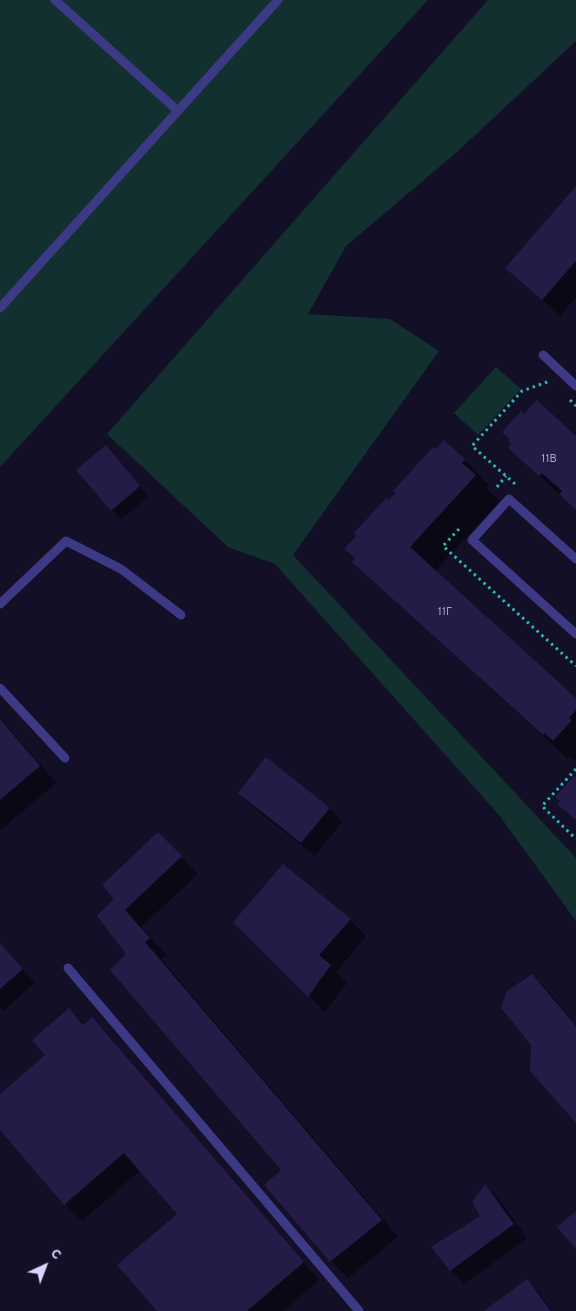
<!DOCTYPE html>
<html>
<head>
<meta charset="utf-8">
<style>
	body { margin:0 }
	#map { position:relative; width:576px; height:1311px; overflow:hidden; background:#130f26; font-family:Overpass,sans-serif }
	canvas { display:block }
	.north { position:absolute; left:20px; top:1241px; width:50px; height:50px; -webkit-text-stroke:4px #130f26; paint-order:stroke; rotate:43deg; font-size:14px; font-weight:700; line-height:20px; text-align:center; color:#d9d4ff }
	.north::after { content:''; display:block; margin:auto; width:18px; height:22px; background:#d9d4ff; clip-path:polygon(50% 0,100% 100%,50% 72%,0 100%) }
</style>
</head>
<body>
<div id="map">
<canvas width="576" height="1311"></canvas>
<div class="north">С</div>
</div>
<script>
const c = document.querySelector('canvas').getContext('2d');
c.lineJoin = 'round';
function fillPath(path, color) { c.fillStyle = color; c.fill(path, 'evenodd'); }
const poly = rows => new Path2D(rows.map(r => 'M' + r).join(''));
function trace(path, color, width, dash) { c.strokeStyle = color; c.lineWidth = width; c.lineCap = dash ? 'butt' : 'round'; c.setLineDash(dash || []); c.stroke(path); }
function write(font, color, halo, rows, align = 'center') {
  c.font = font + ' Overpass,sans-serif'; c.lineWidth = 4; c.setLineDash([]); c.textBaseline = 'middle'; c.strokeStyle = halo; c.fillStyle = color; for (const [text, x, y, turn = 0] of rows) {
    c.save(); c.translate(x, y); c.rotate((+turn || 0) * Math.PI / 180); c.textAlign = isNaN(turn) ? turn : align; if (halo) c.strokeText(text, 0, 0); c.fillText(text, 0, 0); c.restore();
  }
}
const green = poly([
	[0,0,428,0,0,467],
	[488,0,576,0,576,41,457,152,346,246,308,314,390,319,439,351,293,555,576,858,576,921,499,815,275,564,228,547,107,434],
	[496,367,521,389,478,435,454,413]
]);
const shadow = poly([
	[576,188,576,297,560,316,506,268],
	[576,438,576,510,510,448],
	[114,456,148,496,121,520,78,471],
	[464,460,489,485,486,488,500,501,435,571,576,700,576,762,570,757,568,759,379,586,354,562,389,502],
	[0,718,56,783,1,830,0,829],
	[239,793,329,808,342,822,315,856,252,806],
	[158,834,198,874,141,927,166,955,161,959,398,1237,348,1278,331,1261,282,1170,128,954,116,899],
	[350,920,366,936,336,972,347,983,325,1012,235,922],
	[0,943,35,983,3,1011,0,1007],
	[532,975,549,992,576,1025,576,1121],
	[69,1009,85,1025,92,1019,109,1036,319,1280,283,1311,158,1311,179,1214,141,1170,82,1221,65,1204,0,1128,0,1096,47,1055],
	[485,1185,498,1198,527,1238,464,1284,451,1270,433,1247,482,1217],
	[527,1281,540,1294,553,1311,486,1311]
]);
const building = poly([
	[576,186,576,261,542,300,505,268],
	[537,400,576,436,576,510,559,494,562,491,542,473,539,476,508,448,511,444,508,441,510,440,502,432,521,411,524,414],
	[444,440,465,459,462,463,476,475,410,547,576,698,576,710,569,718,572,720,553,741,545,733,543,735,352,562,355,558,344,549,356,536,354,533,386,498,389,500,395,493,393,491,433,447,436,449],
	[106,445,140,486,111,511,76,470],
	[0,719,40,766,0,800],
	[266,757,330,808,301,843,238,793],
	[574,776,576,777,576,820,557,804,560,801,555,797],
	[158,832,182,856,125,910,150,938,145,942,382,1220,330,1262,264,1185,281,1170,110,970,126,954,97,916,114,899,102,885],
	[283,864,351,919,319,955,331,965,308,997,233,922],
	[0,943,23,969,0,989],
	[532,974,576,1026,576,1123,530,1071,531,1045,501,1008,507,991],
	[69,1008,83,1025,92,1017,304,1262,247,1311,157,1311,117,1265,177,1214,124,1153,64,1205,0,1130,0,1094,45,1055,32,1040],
	[485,1184,514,1224,450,1271,431,1247,480,1216,472,1202],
	[576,1211,576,1249,557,1227],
	[527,1279,551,1311,484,1311]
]);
const path = poly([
	[570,400,576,406],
	[515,484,472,446,522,391,550,381],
	[497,487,506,476],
	[459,529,443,546,576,666],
	[576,769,542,806,576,839]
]);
const lane = poly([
	[55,0,178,111],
	[0,308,278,0],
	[543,355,576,386],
	[576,559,509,499,472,540,576,634],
	[0,604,66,541,121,569,181,615],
	[0,688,65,758],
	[68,968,359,1311]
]);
const numberNames = [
	["11В",549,460],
	["11Г",445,613]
];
fillPath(green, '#12302f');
fillPath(shadow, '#0007');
fillPath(building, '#241b47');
trace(path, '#2fb8b0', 3, [2.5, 4]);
trace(lane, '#3d3a85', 9);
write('11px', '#aca6d1', null, numberNames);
</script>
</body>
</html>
